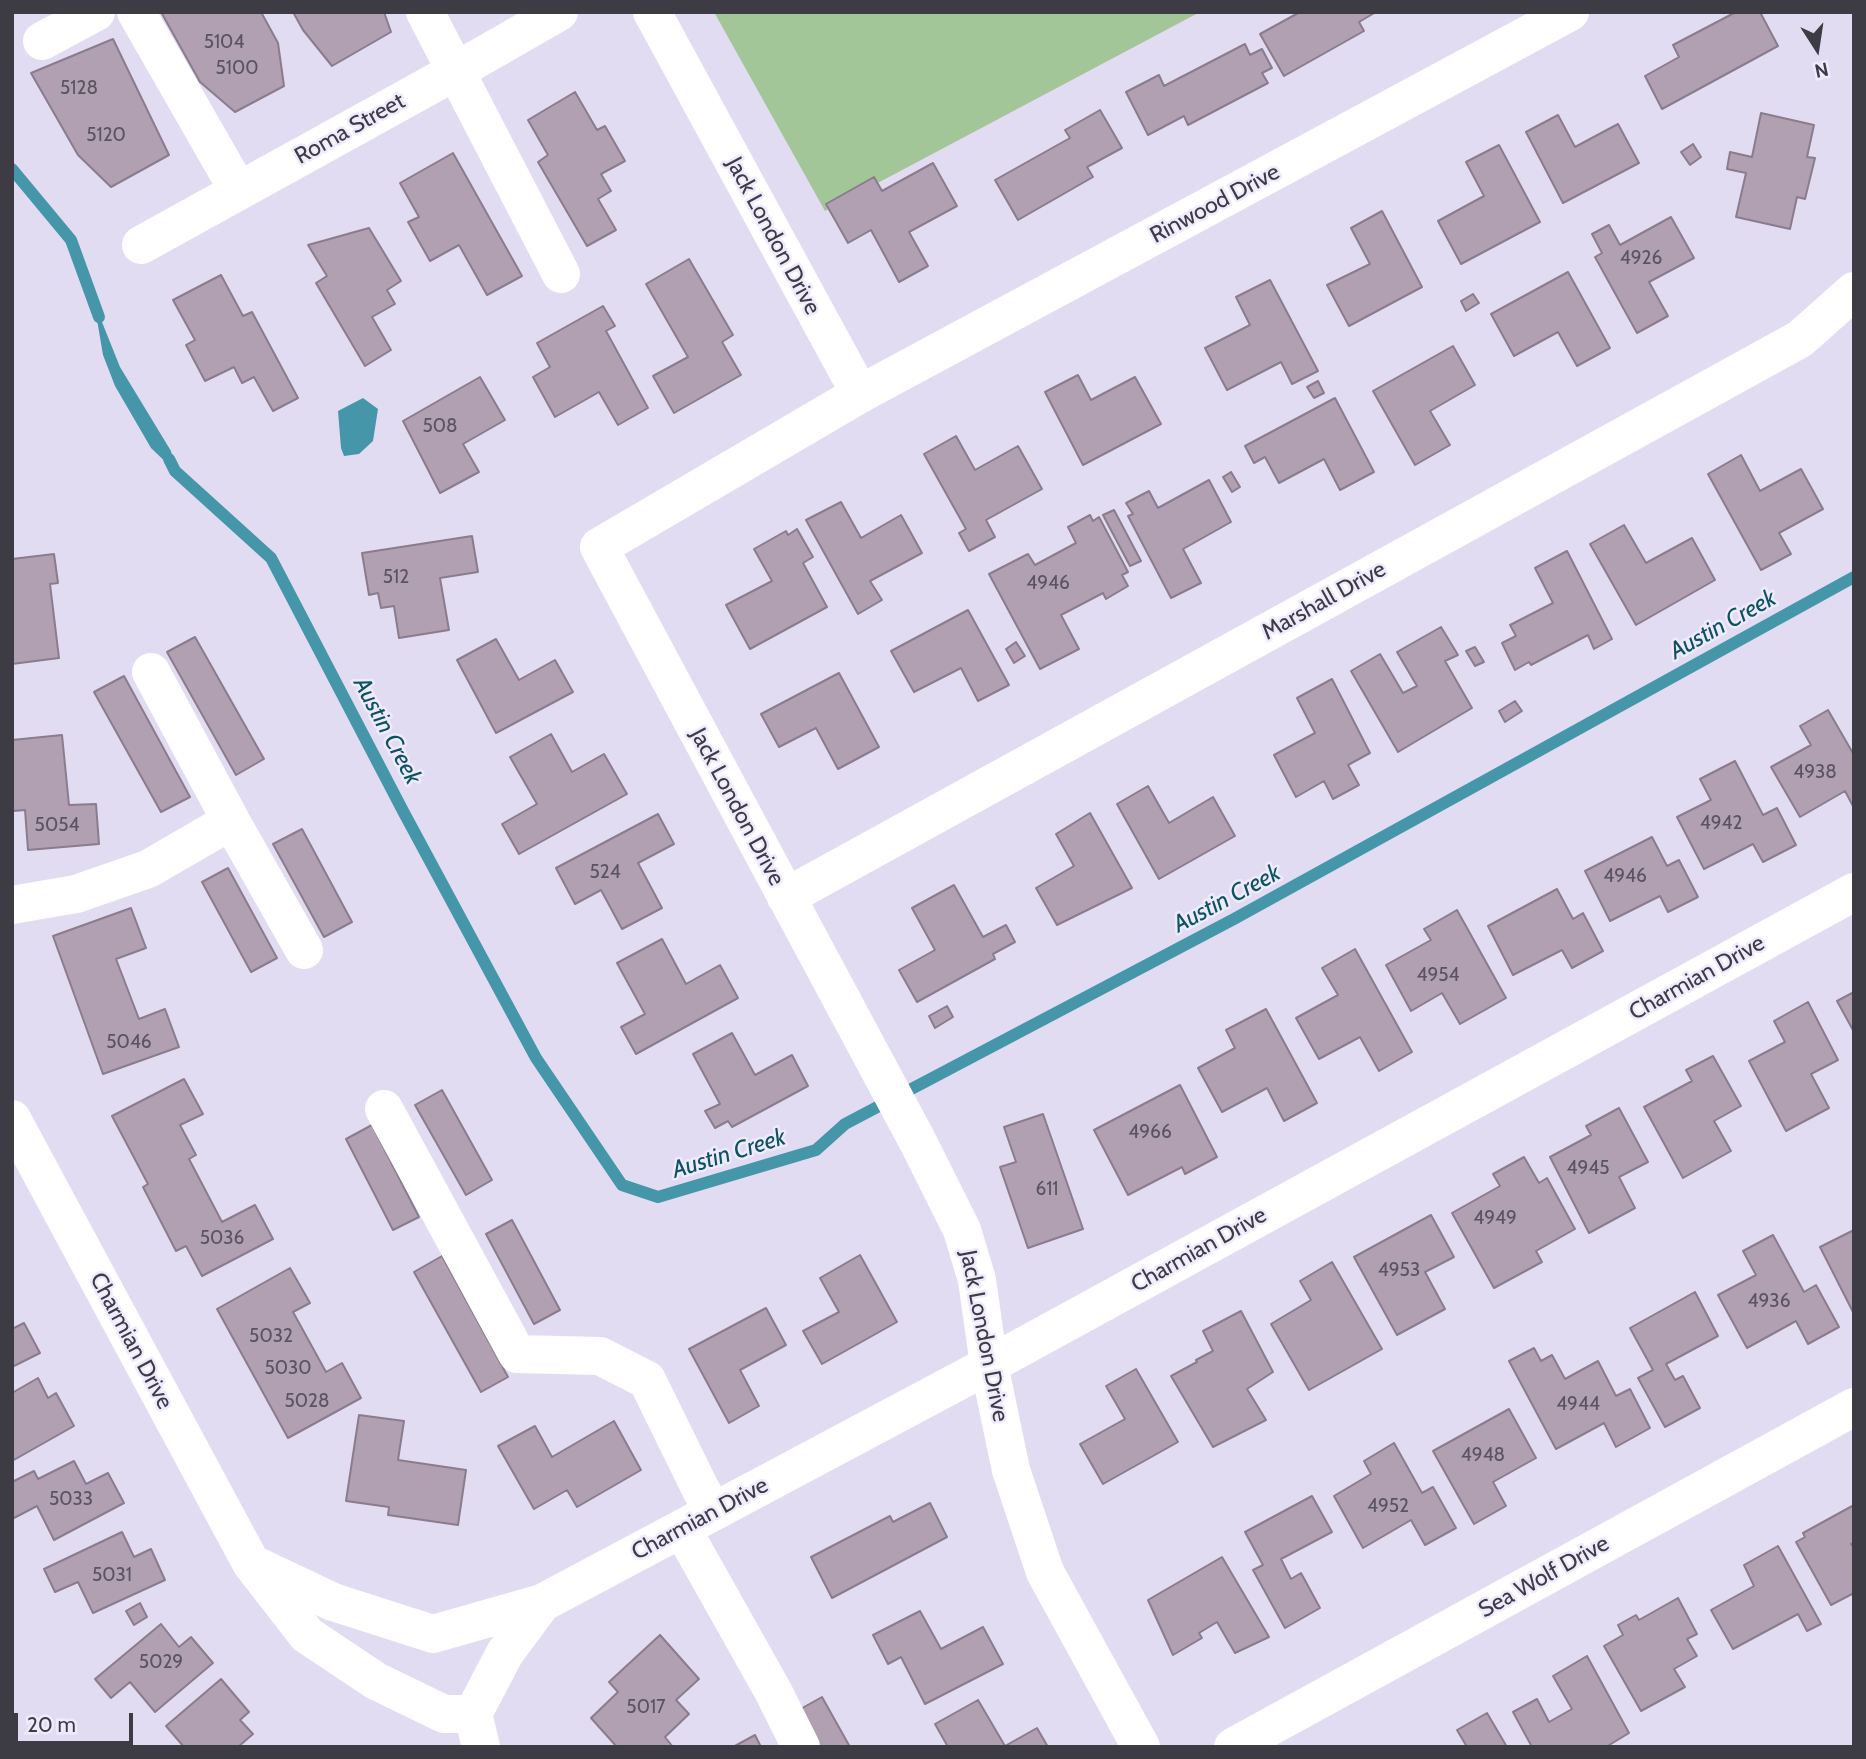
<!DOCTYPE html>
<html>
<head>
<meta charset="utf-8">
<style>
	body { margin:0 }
	#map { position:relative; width:1866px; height:1759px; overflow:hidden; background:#e2dcf3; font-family:Cabin,sans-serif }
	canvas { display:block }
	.frame { position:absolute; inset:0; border:14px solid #3d3b44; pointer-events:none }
	.north { position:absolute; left:1782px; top:14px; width:70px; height:70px; -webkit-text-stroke:5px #efeafd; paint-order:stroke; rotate:168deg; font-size:19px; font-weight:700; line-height:28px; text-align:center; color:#3d3b44 }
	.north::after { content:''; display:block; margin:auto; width:24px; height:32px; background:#3d3b44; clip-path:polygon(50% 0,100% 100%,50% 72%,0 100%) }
	.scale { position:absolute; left:14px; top:1713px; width:119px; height:32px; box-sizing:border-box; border:4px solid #3d3b44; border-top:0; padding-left:9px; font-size:21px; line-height:24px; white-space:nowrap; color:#3d3b44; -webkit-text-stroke:5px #efeafd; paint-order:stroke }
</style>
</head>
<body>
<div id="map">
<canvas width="1866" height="1759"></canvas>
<div class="frame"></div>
<div class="north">N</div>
<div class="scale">20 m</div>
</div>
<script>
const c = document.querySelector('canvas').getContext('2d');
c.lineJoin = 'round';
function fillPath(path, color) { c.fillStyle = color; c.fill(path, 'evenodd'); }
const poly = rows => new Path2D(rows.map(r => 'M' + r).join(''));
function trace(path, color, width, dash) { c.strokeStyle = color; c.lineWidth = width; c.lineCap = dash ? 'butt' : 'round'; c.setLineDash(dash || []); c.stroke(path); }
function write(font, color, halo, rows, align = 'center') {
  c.font = font + ' Cabin,sans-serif'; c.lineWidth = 5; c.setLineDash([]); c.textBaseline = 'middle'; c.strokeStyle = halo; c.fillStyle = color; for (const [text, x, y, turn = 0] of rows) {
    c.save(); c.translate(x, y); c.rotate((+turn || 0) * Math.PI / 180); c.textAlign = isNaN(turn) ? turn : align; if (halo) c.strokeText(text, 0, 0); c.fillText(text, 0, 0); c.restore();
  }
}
const green = poly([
	[714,12,1200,12,825,211]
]);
const water = poly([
	[94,302,120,367,171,451,175,471,151,448,115,386,103,355],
	[363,398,378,409,373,441,359,454,344,456,341,448,338,411]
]);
const stream = poly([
	[12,169,71,240,99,317],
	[169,459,175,471,271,558,403,811,536,1058,622,1185,658,1197,816,1150,845,1124,1234,919,1854,577]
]);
const building = poly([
	[161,12,261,12,278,43,284,86,235,112,200,82,161,12],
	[293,12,384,12,391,32,332,66,303,30,293,12],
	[1300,12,1376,12,1359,22,1364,31,1284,76,1260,34,1300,12],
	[1736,12,1760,12,1778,46,1662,109,1645,76,1679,57,1673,45,1736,12],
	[113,39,169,155,111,187,78,155,31,73,113,39],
	[1245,44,1250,55,1262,49,1272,68,1262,73,1268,83,1188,125,1184,116,1148,135,1126,92,1159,75,1164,86,1245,44],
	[575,92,597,130,605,126,625,161,601,174,611,191,598,199,616,230,587,246,538,162,548,155,528,120,575,92],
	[1100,110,1122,148,1087,167,1093,177,1018,220,995,180,1070,138,1065,130,1100,110],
	[1761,113,1814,125,1807,157,1815,158,1805,199,1797,197,1790,229,1736,217,1746,173,1727,169,1730,152,1752,157,1761,113],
	[1558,115,1575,147,1618,124,1639,163,1563,203,1526,132,1558,115],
	[1693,144,1701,157,1690,165,1681,152,1693,144],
	[1499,145,1540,222,1461,264,1438,221,1484,196,1466,162,1499,145],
	[453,153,522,276,487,295,459,245,430,261,408,222,419,217,400,183,453,153],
	[933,163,957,206,909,232,928,266,899,282,871,230,848,243,826,204,874,177,882,191,933,163],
	[1382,211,1422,287,1349,326,1327,285,1370,264,1351,228,1382,211],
	[1671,217,1694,258,1649,282,1668,316,1637,333,1595,257,1602,253,1592,234,1609,225,1620,245,1671,217],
	[369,228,401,281,387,290,395,304,372,317,391,350,365,366,316,283,327,276,308,245,369,228],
	[689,259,733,335,722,342,741,375,674,413,653,376,688,357,646,284,689,259],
	[1568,272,1610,348,1577,366,1558,332,1514,356,1491,314,1568,272],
	[221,275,243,316,252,312,298,398,273,411,254,377,242,383,234,367,205,381,186,345,195,340,173,300,221,275],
	[1270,280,1318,371,1292,384,1281,362,1227,390,1205,348,1250,325,1236,297,1270,280],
	[1473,294,1479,303,1466,311,1461,301,1473,294],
	[603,306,615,326,606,331,648,408,618,425,599,392,555,417,533,377,550,367,537,343,603,306],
	[1453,346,1475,385,1430,411,1450,445,1415,465,1373,391,1453,346],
	[1078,375,1091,400,1135,377,1161,424,1083,465,1045,392,1078,375],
	[480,377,505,420,463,444,479,472,440,493,403,421,480,377],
	[1318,381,1324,393,1314,398,1307,387,1318,381],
	[1335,398,1374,472,1340,490,1324,459,1279,483,1265,457,1254,463,1245,446,1335,398],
	[956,436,975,470,1018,446,1042,489,986,520,995,537,969,551,959,533,966,529,924,454,956,436],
	[1741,455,1760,491,1801,469,1823,509,1779,533,1791,554,1761,570,1708,474,1741,455],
	[1231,472,1240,487,1232,492,1223,477,1231,472],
	[1209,480,1231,522,1183,549,1201,583,1171,598,1128,516,1133,514,1126,503,1149,491,1158,508,1209,480],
	[841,502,861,538,901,515,922,553,870,581,882,600,858,614,806,520,841,502],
	[1114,510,1141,561,1130,566,1103,515,1114,510],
	[1090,515,1093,521,1099,517,1128,572,1122,575,1128,586,1106,599,1103,593,1061,615,1079,649,1040,669,989,574,1028,554,1035,565,1076,543,1068,527,1090,515],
	[1624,525,1646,563,1692,538,1715,580,1636,625,1590,544,1624,525],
	[797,529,813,557,803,563,827,607,750,649,726,605,772,581,754,549,786,531,788,535,797,529],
	[472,536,478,572,440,578,449,630,399,638,394,606,381,608,378,593,369,595,362,553,472,536],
	[1567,551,1612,639,1594,649,1588,635,1531,665,1529,662,1515,670,1502,643,1516,636,1510,625,1553,603,1535,568,1567,551],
	[54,554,58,583,50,584,59,658,12,664,12,559,54,554],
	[968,610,1009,685,978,701,961,668,914,692,891,651,968,610],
	[1441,627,1458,655,1445,661,1472,708,1398,752,1351,671,1380,654,1403,693,1417,686,1397,652,1441,627],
	[195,637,264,759,236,775,167,652,195,637],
	[496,639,519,680,555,660,573,692,496,733,457,660,496,639],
	[1016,642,1025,656,1014,663,1006,649,1016,642],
	[1475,647,1484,662,1475,666,1466,651,1475,647],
	[839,673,879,747,838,769,816,728,779,747,761,714,839,673],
	[124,676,190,797,161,812,94,692,124,676],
	[1332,679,1370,753,1348,765,1359,785,1333,799,1324,781,1296,797,1274,755,1315,733,1297,698,1332,679],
	[1515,701,1522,711,1505,722,1499,711,1515,701],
	[1828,710,1854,755,1854,808,1845,791,1800,817,1771,767,1811,745,1800,726,1828,710],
	[551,734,572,772,604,754,627,794,519,854,502,824,537,804,510,757,551,734],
	[62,735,69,805,96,804,99,844,28,850,25,810,13,811,12,740,62,735],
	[1735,761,1763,815,1777,808,1796,845,1763,862,1753,844,1704,869,1677,817,1711,800,1700,779,1735,761],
	[1148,786,1169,823,1213,797,1235,836,1159,879,1117,804,1148,786],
	[1090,813,1132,888,1057,925,1036,888,1074,866,1056,834,1090,813],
	[658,814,674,844,638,863,662,908,622,929,601,890,575,904,556,868,658,814],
	[302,829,352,922,324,937,273,844,302,829],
	[1652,837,1667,866,1679,860,1698,897,1668,912,1660,896,1610,921,1585,871,1652,837],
	[228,868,277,958,251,972,202,882,228,868],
	[954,885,983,937,1006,925,1015,942,993,954,995,959,917,1002,899,970,935,950,912,908,954,885],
	[1557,889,1573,919,1583,913,1603,951,1572,968,1562,950,1513,975,1488,926,1557,889],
	[131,908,146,948,116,959,139,1019,165,1009,179,1047,103,1074,53,936,131,908],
	[1457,910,1506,998,1460,1024,1442,993,1411,1011,1386,965,1431,940,1424,929,1457,910],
	[662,939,686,984,720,965,738,998,636,1054,621,1027,645,1014,617,963,662,939],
	[1355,949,1412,1052,1379,1071,1360,1037,1319,1059,1296,1018,1338,995,1322,968,1355,949],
	[1854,992,1854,1032,1837,1001,1854,992],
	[1808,1002,1838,1060,1811,1074,1829,1108,1786,1131,1749,1061,1785,1042,1774,1021,1808,1002],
	[947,1006,953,1017,935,1028,929,1016,947,1006],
	[1266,1009,1317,1103,1284,1121,1267,1088,1222,1112,1198,1068,1235,1048,1226,1030,1266,1009],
	[732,1033,755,1075,792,1055,808,1086,732,1127,728,1121,715,1128,705,1111,720,1104,693,1054,732,1033],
	[1713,1056,1741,1106,1714,1121,1731,1151,1683,1178,1644,1107,1692,1081,1686,1070,1713,1056],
	[184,1079,203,1114,180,1125,196,1155,189,1159,222,1222,255,1205,273,1239,202,1276,186,1246,176,1251,143,1187,148,1184,112,1116,184,1079],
	[1180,1085,1217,1157,1185,1174,1182,1167,1128,1195,1094,1130,1180,1085],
	[442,1090,492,1180,466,1195,415,1105,442,1090],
	[1619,1108,1648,1162,1619,1177,1635,1208,1589,1233,1550,1157,1591,1135,1586,1126,1619,1108],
	[1043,1114,1083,1229,1028,1248,1000,1167,1016,1162,1004,1127,1043,1114],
	[372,1125,419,1217,393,1230,346,1139,372,1125],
	[1524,1157,1539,1183,1547,1178,1575,1229,1536,1251,1542,1262,1494,1288,1452,1213,1500,1186,1493,1174,1524,1157],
	[1431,1215,1454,1257,1425,1272,1445,1309,1397,1335,1354,1257,1431,1215],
	[512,1220,560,1310,534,1324,486,1234,512,1220],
	[1854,1230,1854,1312,1853,1312,1820,1247,1854,1230],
	[1773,1235,1804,1292,1816,1285,1839,1327,1808,1344,1796,1321,1747,1348,1718,1295,1756,1275,1743,1251,1773,1235],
	[860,1255,897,1322,822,1364,803,1331,839,1312,820,1278,860,1255],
	[442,1256,508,1377,481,1392,414,1272,442,1256],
	[1332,1262,1382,1349,1309,1390,1271,1324,1311,1300,1300,1281,1332,1262],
	[290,1268,310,1303,293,1312,326,1372,342,1363,361,1398,288,1438,217,1309,290,1268],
	[1695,1292,1718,1336,1666,1364,1675,1380,1683,1376,1700,1408,1665,1427,1638,1378,1653,1370,1630,1328,1695,1292],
	[766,1308,786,1345,740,1370,759,1406,729,1423,689,1349,766,1308],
	[1241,1311,1273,1372,1247,1389,1266,1420,1213,1447,1171,1376,1197,1362,1196,1360,1213,1351,1203,1331,1241,1311],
	[24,1323,40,1353,12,1367,12,1329,24,1323],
	[1534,1348,1541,1361,1552,1355,1565,1379,1598,1361,1616,1396,1630,1389,1650,1428,1616,1447,1604,1423,1556,1449,1509,1361,1534,1348],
	[1136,1369,1178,1442,1103,1484,1080,1444,1125,1419,1106,1386,1136,1369],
	[38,1378,48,1398,56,1393,74,1426,12,1461,12,1393,38,1378],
	[1509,1409,1536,1458,1493,1482,1506,1506,1474,1524,1433,1451,1509,1409],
	[359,1415,404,1421,398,1460,466,1470,458,1525,388,1515,389,1507,346,1501,359,1415],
	[614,1421,641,1470,577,1507,567,1490,534,1509,498,1446,535,1426,552,1457,614,1421],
	[1394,1443,1422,1493,1433,1487,1456,1528,1425,1545,1411,1520,1363,1548,1334,1496,1371,1474,1364,1461,1394,1443],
	[74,1461,86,1484,108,1473,124,1503,54,1540,37,1506,12,1519,12,1482,34,1471,38,1479,74,1461],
	[1312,1496,1332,1532,1281,1559,1291,1579,1301,1573,1320,1608,1285,1628,1253,1570,1263,1565,1245,1532,1312,1496],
	[930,1503,947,1537,832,1598,811,1557,890,1516,893,1522,930,1503],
	[1854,1505,1854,1542,1851,1544,1854,1548,1854,1593,1831,1605,1796,1542,1805,1537,1803,1533,1854,1505],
	[122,1532,134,1557,151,1549,165,1580,93,1613,78,1582,55,1592,44,1569,122,1532],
	[1778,1546,1821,1624,1807,1631,1798,1614,1733,1649,1711,1610,1754,1586,1744,1565,1778,1546],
	[1222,1557,1269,1637,1235,1653,1217,1622,1199,1633,1202,1638,1173,1655,1148,1600,1222,1557],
	[1678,1598,1697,1634,1687,1639,1697,1656,1674,1669,1685,1687,1641,1711,1604,1646,1623,1635,1618,1625,1636,1615,1639,1620,1678,1598],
	[140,1603,147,1617,134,1625,126,1611,140,1603],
	[920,1611,941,1649,983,1627,1003,1664,925,1704,901,1657,888,1664,873,1635,920,1611],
	[161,1624,179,1647,191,1637,213,1663,155,1712,130,1682,111,1698,95,1679,161,1624],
	[660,1635,699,1679,676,1700,689,1714,665,1737,673,1747,617,1747,591,1718,618,1692,609,1682,660,1635],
	[1587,1656,1629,1733,1606,1747,1532,1747,1513,1712,1537,1699,1549,1722,1572,1709,1553,1676,1587,1656],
	[221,1679,249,1712,240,1720,253,1734,238,1747,184,1747,166,1726,221,1679],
	[822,1697,850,1747,817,1747,797,1711,822,1697],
	[978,1700,1005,1746,1037,1728,1048,1747,948,1747,935,1724,978,1700],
	[1487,1713,1507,1747,1467,1747,1457,1730,1487,1713],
	[755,1735,761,1747,733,1747,755,1735]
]);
const minor = poly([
	[136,12,238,190],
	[425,12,561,274],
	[652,12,860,394],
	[42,41,96,12],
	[141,245,456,71,559,12],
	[151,672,231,821],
	[786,897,1800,339,1854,291],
	[12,905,76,894,148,869,231,821,304,950],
	[384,1109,517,1354,600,1356,647,1380,700,1488,713,1511],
	[12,1119,251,1563,307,1635,376,1681,444,1714,473,1714],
	[682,1529,773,1691,801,1747],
	[259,1567,333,1602,433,1634,542,1603],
	[481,1747,473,1714,505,1653,542,1603,989,1365,1854,892],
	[1141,1747,1045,1572,1011,1470,989,1365,977,1280,962,1230,918,1142,599,547,860,394,1570,12],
	[1233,1747,1854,1407]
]);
const numberNames = [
	["5104",224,42],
	["5100",237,68],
	["5128",79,88],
	["5120",106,135],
	["4926",1641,258],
	["508",440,426],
	["512",396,577],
	["4946",1048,583],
	["4938",1815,772],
	["4942",1721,823],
	["5054",57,825],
	["524",605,872],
	["4946",1625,876],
	["4954",1438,975],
	["5046",129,1042],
	["4966",1150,1132],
	["4945",1588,1168],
	["611",1047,1189],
	["4949",1495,1218],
	["5036",222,1238],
	["4953",1399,1270],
	["4936",1769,1301],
	["5032",271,1336],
	["5030",288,1368],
	["5028",307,1401],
	["4944",1578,1404],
	["4948",1483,1455],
	["5033",71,1499],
	["4952",1388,1506],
	["5031",112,1575],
	["5029",161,1662],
	["5017",646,1707]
];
const streetNames = [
	["Roma Street",350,129,-29],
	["Rinwood Drive",1215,204,-28],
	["Jack London Drive",773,236,62],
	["Marshall Drive",1324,601,-29],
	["Jack London Drive",737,807,62],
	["Charmian Drive",1697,978,-29],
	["Charmian Drive",1199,1250,-29],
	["Jack London Drive",984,1336,79],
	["Charmian Drive",131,1341,62],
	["Charmian Drive",700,1519,-28],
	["Sea Wolf Drive",1544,1577,-29]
];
const waterNames = [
	["Austin Creek",1723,625,-29],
	["Austin Creek",387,731,62],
	["Austin Creek",1227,899,-28],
	["Austin Creek",729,1154,-17]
];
fillPath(green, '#a3c698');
fillPath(water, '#4696aa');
trace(stream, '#4696aa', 12);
fillPath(building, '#b0a0b2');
trace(building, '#8b7c8d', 2);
trace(minor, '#fff', 38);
write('19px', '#5a5460', null, numberNames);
write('23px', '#3d3b44', '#efeafd', streetNames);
write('italic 24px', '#0c5361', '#efeafd', waterNames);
</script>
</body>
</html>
